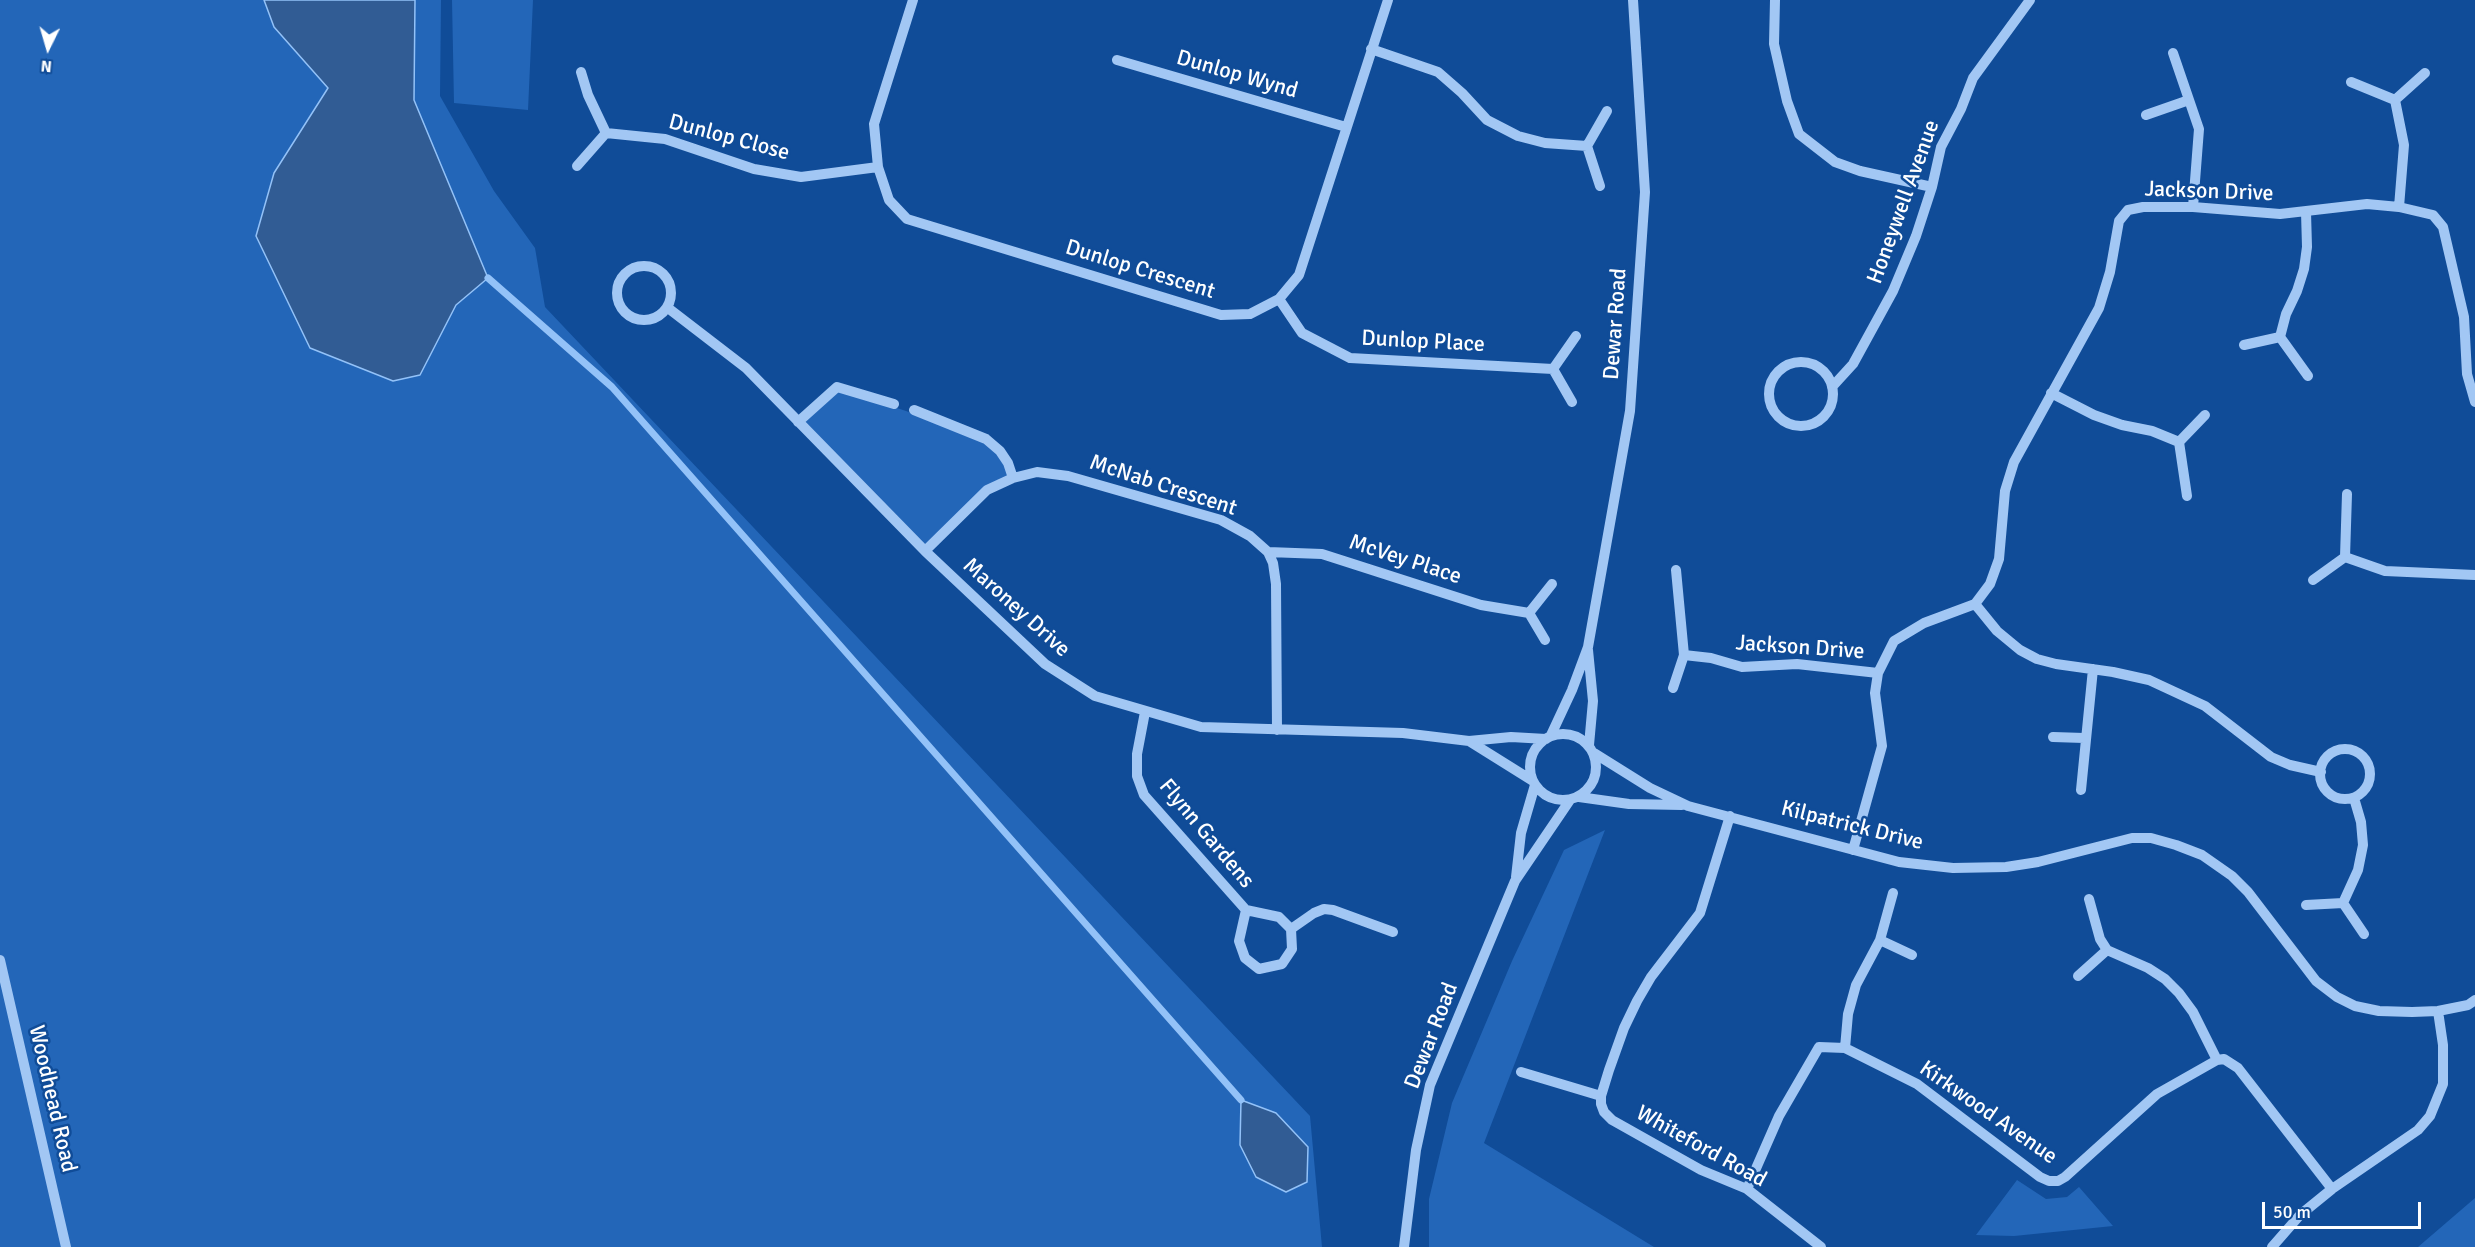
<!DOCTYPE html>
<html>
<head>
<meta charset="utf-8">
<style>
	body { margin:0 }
	#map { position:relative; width:2475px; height:1247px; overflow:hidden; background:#104c98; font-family:Signika,sans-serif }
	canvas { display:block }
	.north { position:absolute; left:18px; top:18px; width:60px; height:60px; -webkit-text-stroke:4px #104c98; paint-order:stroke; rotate:185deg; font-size:16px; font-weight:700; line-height:24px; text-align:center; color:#fff }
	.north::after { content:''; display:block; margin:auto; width:21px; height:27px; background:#fff; clip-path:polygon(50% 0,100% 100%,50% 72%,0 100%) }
	.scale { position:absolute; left:2262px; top:1202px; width:159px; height:27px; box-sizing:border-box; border:3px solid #fff; border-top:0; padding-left:8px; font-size:18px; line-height:21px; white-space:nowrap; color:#fff; -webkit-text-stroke:4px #104c98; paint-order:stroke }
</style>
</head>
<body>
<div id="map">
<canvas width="2475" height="1247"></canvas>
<div class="north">N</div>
<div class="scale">50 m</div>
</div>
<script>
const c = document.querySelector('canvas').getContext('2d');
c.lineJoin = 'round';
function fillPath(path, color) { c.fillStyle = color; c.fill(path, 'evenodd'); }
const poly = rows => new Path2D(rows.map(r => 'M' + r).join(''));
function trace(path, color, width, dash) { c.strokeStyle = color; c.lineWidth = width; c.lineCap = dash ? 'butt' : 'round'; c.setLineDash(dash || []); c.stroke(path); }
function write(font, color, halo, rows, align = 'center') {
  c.font = font + ' Signika,sans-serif'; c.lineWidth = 5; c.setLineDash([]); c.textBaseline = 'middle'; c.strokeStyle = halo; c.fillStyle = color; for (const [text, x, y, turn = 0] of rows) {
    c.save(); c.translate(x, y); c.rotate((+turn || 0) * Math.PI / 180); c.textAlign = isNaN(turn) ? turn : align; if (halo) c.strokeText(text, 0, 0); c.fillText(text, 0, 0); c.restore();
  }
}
const green = poly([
	[0,0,441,0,440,96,494,191,535,248,545,307,1310,1116,1322,1247,0,1247],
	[452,0,533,0,528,110,454,103],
	[839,389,906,411,985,442,998,454,1010,476,925,548,803,423],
	[1605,830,1484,1143,1654,1247,1429,1247,1429,1199,1452,1103,1512,961,1564,850],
	[2017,1180,2046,1199,2067,1197,2079,1187,2113,1226,2014,1236,1976,1235],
	[2475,1198,2475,1247,2418,1247]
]);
const water = poly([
	[264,0,415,0,414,100,488,278,456,305,420,375,393,381,310,348,256,236,274,173,328,88,274,27,264,0],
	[1241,1100,1276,1113,1308,1147,1307,1182,1286,1192,1256,1177,1240,1145,1241,1100]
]);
const stream = poly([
	[488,278,612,387,1241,1100]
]);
const minor = poly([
	[913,0,874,124,878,167,889,200,907,219,1221,315,1250,314,1279,299,1299,275,1388,0],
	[1775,0,1774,44,1787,101,1799,134,1835,162,1860,171,1932,187],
	[1371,49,1438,72,1462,93,1487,120,1518,136,1545,143,1587,146],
	[2173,53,2199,129,2193,207],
	[1117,60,1346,127],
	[581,72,588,95,606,133],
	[2351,82,2395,100,2404,145,2399,207],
	[2395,100,2425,73],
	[2146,115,2189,100],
	[606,133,665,139,754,169,801,177,878,167],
	[577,166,606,133],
	[1600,186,1587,146,1607,111],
	[2306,212,2307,247,2304,269,2297,291,2286,314,2280,337,2308,376],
	'617 293a27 27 0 1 1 54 0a27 27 0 1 1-54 0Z',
	[1279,299,1302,333,1350,358,1553,369],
	[668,308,746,368,925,551,1045,664,1095,696,1201,727,1403,733,1469,741,1511,737,1546,739],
	[2244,345,2280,337],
	'1769 394a32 32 0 1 1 64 0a32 32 0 1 1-64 0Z',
	[1832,387,1853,364,1893,291,1916,236,1932,187,1941,147,1961,109,1973,78,2030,0],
	[2051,393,2094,415,2122,425,2152,431,2179,442,2187,496],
	[1572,402,1553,369,1576,336],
	[914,410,986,439,1000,451,1008,463,1013,478],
	[798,422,837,387,894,404],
	[2179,442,2205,415],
	[2347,494,2345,557,2385,571,2475,575],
	[925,551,987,490,1013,478,1037,472,1068,476,1221,520,1250,536,1268,552,1273,563,1276,584,1277,730],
	[1268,552,1322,554,1481,605,1529,613,1552,584],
	[1676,570,1684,655,1711,658,1742,667,1797,664,1878,673],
	[2313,580,2345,557],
	[1975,604,1997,631,2020,650,2037,659,2056,664,2113,672,2149,680,2205,706,2271,757,2290,765,2321,772],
	[1529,613,1545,640],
	[1588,650,1593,701,1589,745],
	[1673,688,1684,655],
	[1145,712,1137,754,1137,776,1144,795,1246,910,1239,941,1245,958,1259,969,1282,964,1292,949,1291,929,1279,917,1246,910],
	'1530 767a33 33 0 1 1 66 0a33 33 0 1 1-66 0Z',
	[1551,735,1572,690,1588,647,1630,411,1645,192,1633,0],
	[2053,737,2084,738],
	[1469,741,1533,781],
	'2320 774a25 25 0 1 1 50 0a25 25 0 1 1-50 0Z',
	[1594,753,1650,788,1688,806,1899,862,1953,868,2006,867,2038,862,2132,838,2151,838,2176,845,2202,855,2232,876,2248,892,2316,981,2337,997,2355,1006,2379,1011,2412,1012,2438,1011,2468,1005,2475,1000],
	[2081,790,2093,669],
	[1579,797,1629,804,1682,805],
	[1730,816,1700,913,1651,977,1637,1001,1624,1028,1609,1070,1601,1096,1601,1104,1604,1112,1612,1120,1701,1170,1747,1189,1821,1247],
	[1853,850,1882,746,1875,693,1878,673,1894,641,1924,623,1975,604,1990,584,1999,559,2005,491,2014,462,2099,308,2110,272,2119,221,2128,210,2143,207,2193,207,2280,214,2367,204,2399,207,2433,215,2443,227,2464,317,2467,374,2475,402],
	[1516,877,1521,833,1535,785],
	[2089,899,2100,939,2107,950,2148,968,2165,979,2179,993,2193,1012,2217,1060,2224,1059,2238,1068,2332,1189],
	[2343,903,2358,870,2363,845,2361,822,2354,798],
	[2306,905,2343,903,2364,934],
	[1291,929,1314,913,1324,909,1333,910,1393,932],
	[1880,940,1912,955],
	[0,960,66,1247],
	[2078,976,2107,950],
	[1845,1048,1848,1014,1856,985,1880,940,1893,893],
	[1521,1072,1601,1096],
	[1747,1189,1779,1116,1819,1047,1845,1048,1917,1084,2040,1177,2049,1181,2058,1181,2065,1177,2157,1094,2217,1060],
	[1404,1247,1416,1150,1430,1085,1515,881,1570,800],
	[2272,1247,2300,1215,2332,1189,2418,1130,2430,1116,2443,1084,2443,1045,2438,1011]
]);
const streetNames = [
	["Dunlop Wynd",1237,75,16],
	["Dunlop Close",729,138,15],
	["Jackson Drive",2209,192,2],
	["Honeywell Avenue",1904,202,-70],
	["Dunlop Crescent",1140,270,17],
	["Dewar Road",1616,324,-86],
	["Dunlop Place",1423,342,3],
	["McNab Crescent",1163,486,18],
	["McVey Place",1405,560,18],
	["Maroney Drive",1016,608,42],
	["Jackson Drive",1800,648,4],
	["Kilpatrick Drive",1852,826,14],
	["Flynn Gardens",1206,834,50],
	["Dewar Road",1432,1036,-69],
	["Woodhead Road",52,1099,77],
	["Kirkwood Avenue",1988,1113,35],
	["Whiteford Road",1701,1147,29]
];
fillPath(green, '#2366b8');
fillPath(water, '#315c94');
trace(water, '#93c2f8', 1.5);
trace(stream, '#93c2f8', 7);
trace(minor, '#a2c7f4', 10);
write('22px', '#fff', '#104c98', streetNames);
</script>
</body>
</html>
